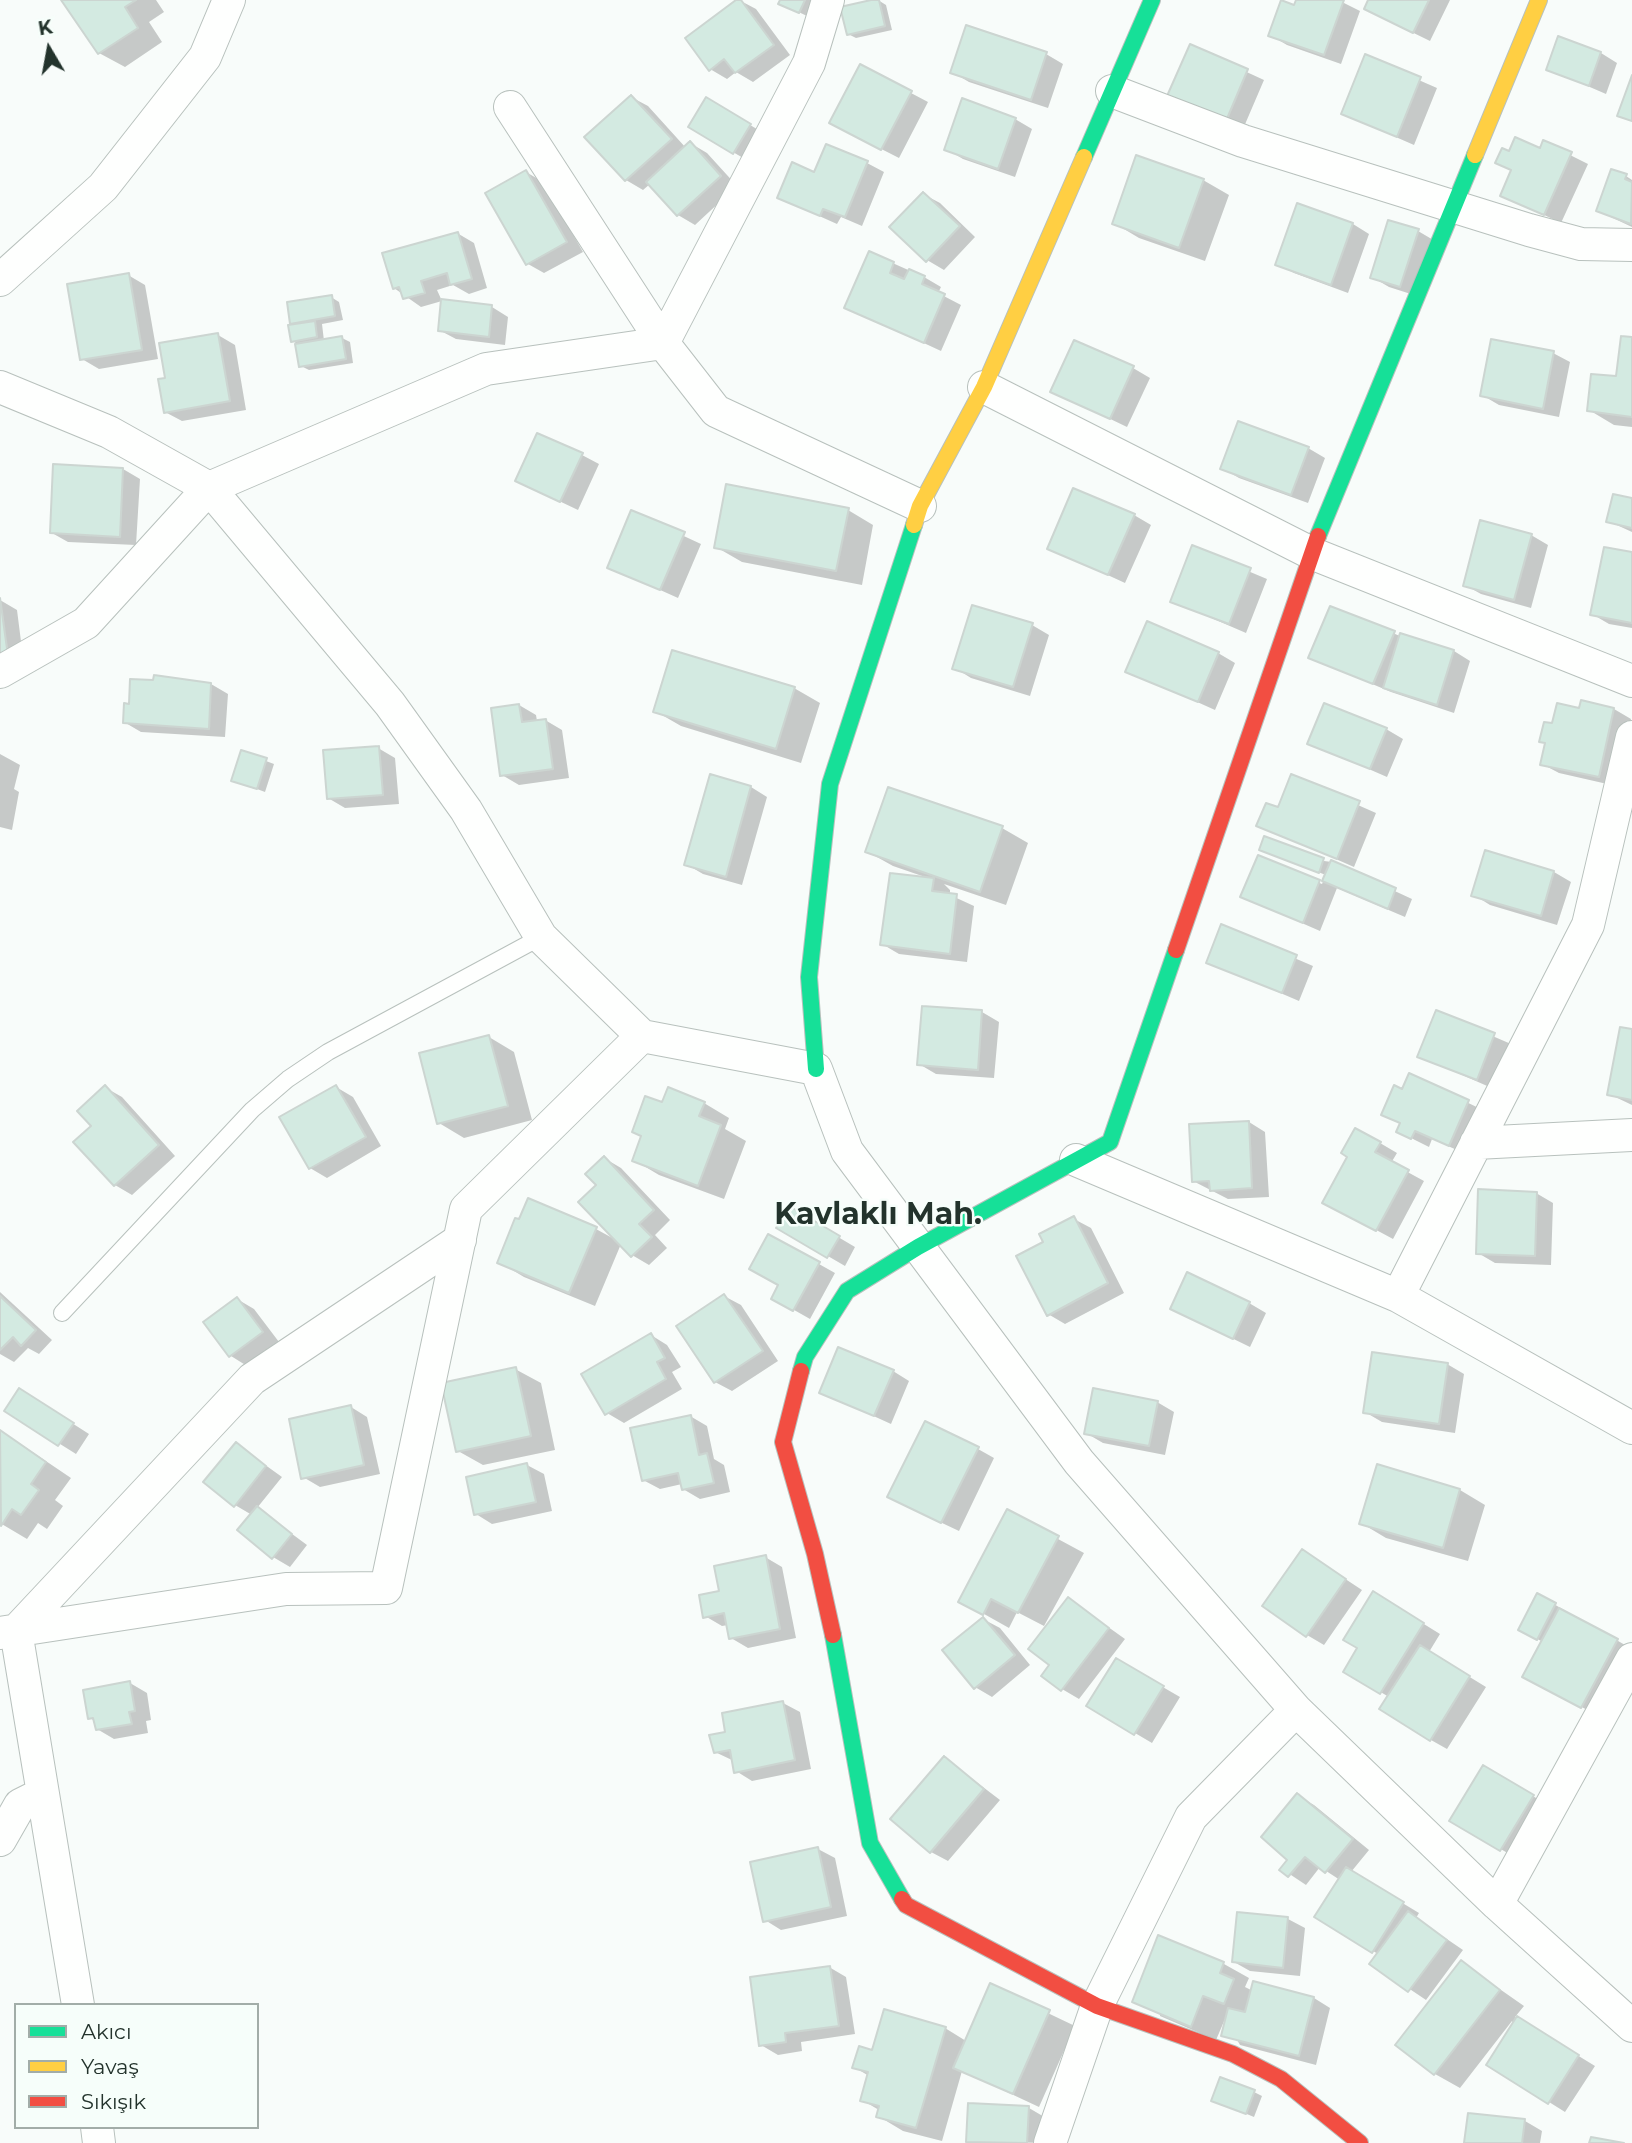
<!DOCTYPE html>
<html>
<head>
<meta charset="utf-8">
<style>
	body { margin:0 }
	#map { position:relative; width:1632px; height:2143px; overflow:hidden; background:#f8fcfa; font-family:Montserrat,sans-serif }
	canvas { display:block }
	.legend { position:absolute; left:14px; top:2003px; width:245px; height:126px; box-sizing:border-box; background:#f6fefa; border:2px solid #a2ada8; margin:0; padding:9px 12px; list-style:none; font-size:21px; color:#23332c }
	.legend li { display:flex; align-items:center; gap:14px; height:35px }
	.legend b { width:35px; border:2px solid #a2ada8 }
	.north { position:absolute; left:14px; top:14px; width:70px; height:70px; -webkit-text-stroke:5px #f6fefa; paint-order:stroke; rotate:350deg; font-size:19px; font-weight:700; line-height:28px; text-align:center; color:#23332c }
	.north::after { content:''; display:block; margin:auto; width:24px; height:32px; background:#23332c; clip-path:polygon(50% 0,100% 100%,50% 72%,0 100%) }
</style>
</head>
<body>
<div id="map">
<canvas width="1632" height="2143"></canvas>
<ul class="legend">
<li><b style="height:9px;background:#16e098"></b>Akıcı</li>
<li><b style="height:9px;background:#ffcf43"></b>Yavaş</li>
<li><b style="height:9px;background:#f24e42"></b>Sıkışık</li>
</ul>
<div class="north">K</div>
</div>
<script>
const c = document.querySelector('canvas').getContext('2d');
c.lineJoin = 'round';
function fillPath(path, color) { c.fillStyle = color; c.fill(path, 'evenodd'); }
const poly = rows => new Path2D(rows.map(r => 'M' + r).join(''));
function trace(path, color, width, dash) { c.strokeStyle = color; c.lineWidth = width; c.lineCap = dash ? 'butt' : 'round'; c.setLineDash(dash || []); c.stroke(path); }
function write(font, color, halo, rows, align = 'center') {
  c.font = font + ' Montserrat,sans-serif'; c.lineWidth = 5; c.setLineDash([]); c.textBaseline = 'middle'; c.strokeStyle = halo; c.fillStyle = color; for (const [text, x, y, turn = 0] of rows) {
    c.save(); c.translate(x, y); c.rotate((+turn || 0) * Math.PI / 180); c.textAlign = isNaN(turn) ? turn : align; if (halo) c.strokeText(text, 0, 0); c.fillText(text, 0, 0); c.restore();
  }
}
const shadow = poly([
	[63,0,156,0,164,12,149,22,162,42,125,67,99,53],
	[739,0,756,9,790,55,753,82,736,72,727,79,710,69],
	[782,0,814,0,807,16,788,7],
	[878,0,886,5,892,30,856,38,848,34],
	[1298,0,1338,0,1360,11,1341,64,1287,45,1270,35],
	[1370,0,1450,0,1430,41,1383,18],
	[1559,39,1601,53,1617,63,1606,94,1548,69],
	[1190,46,1264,80,1243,129,1186,105],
	[1046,54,1063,64,1048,108,969,82,952,72],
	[1366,57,1437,88,1414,145,1343,114],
	[911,93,928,102,899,158,848,132],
	[631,97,648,106,686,148,690,143,707,153,737,186,695,225,678,215,650,184,643,190,626,180],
	[706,99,767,135,750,162,690,127],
	[1015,119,1032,129,1015,177,963,159,946,149],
	[1544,142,1588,164,1561,223,1502,195,1513,171,1497,162,1510,153,1540,150],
	[867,163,884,172,862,226,841,217,837,224,779,198],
	[526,172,543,182,583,252,544,273,528,264],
	[1626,176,1632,180,1632,227,1598,211],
	[1203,180,1229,195,1205,261,1139,238,1114,223],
	[923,194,940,203,975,237,944,270,927,260],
	[1353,224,1369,234,1348,293,1294,273,1277,264],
	[1418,231,1435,241,1417,296,1389,287,1372,277],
	[457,233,474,243,487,288,469,294,453,285,437,290,442,301,421,307,394,288],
	[870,253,924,277,941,287,938,293,961,305,941,351,846,307],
	[128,275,145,285,158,359,99,369,82,359],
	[331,297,339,302,343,320,322,324,324,341,342,338,350,342,353,363,309,370,301,366,297,344,293,341,289,304],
	[492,307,508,317,505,345,456,339,439,330],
	[218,335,235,345,246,410,182,421,165,412,167,379],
	[1632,339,1632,427,1614,425,1589,410,1618,378],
	[1553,353,1570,362,1559,417,1499,405,1482,395],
	[1133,368,1150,378,1127,427,1052,391],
	[1308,448,1325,458,1308,503,1239,478,1222,468],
	[582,455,599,464,578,510,517,481],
	[123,469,140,479,136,545,68,542,52,533],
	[1632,500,1632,532,1608,521],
	[848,510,873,525,862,585,742,562,716,547],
	[632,512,701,544,678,598,609,567],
	[1134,515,1151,525,1125,583,1049,548],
	[1531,535,1548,545,1531,608,1481,594,1465,585],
	[1193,548,1267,579,1246,633,1172,601],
	[1632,554,1632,628,1609,624,1592,614],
	[0,600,17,610,24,665,0,669],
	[1331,608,1400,636,1454,651,1470,661,1454,713,1391,692,1311,658],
	[1032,625,1049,635,1030,696,971,678,955,668],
	[1218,653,1235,663,1215,710,1128,671],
	[155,677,211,684,228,694,225,737,141,732,124,722,130,705,155,682],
	[794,688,820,703,801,763,681,726,655,711],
	[1582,702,1614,709,1631,719,1616,786,1559,773,1542,764,1554,725,1580,710],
	[519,705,536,715,537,721,545,720,562,730,569,778,519,785,502,775],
	[1386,729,1403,739,1387,777,1309,743],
	[378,748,395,758,399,804,345,808,328,798],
	[242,752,274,764,265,792,233,780],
	[0,754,20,765,14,789,19,792,12,830,0,827],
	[1292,776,1376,813,1354,867,1258,825,1278,810],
	[751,787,767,797,742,885,703,874,686,864],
	[889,789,1002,828,1028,843,1006,905,944,884,950,890,950,895,974,906,967,962,899,954,882,944,925,877,893,866,868,852],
	[1487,852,1554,872,1571,882,1557,925,1490,905,1474,895],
	[1269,854,1332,862,1412,899,1405,917,1337,888,1320,931,1242,897,1259,857,1322,884,1326,875],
	[1222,927,1313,966,1299,1001,1208,962],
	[923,1008,982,1012,999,1022,994,1078,936,1074,919,1064],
	[1437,1012,1511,1044,1494,1089,1419,1056],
	[1632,1031,1632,1105,1609,1094],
	[489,1037,514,1052,532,1120,464,1138,439,1123],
	[1410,1075,1485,1111,1466,1154,1432,1139,1429,1147,1415,1140,1398,1131,1401,1124,1383,1114,1403,1091],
	[336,1087,353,1097,381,1146,327,1178,310,1168],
	[106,1088,122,1097,175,1156,132,1195,115,1185,93,1126],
	[704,1103,729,1118,725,1129,746,1141,724,1199,659,1175,634,1160,663,1104],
	[1249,1122,1265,1132,1269,1197,1228,1199,1193,1181],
	[1380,1143,1397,1153,1391,1163,1424,1181,1393,1239,1341,1211,1350,1156],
	[604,1158,621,1168,670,1220,655,1235,667,1248,649,1265,632,1255,621,1244,595,1306,524,1277,499,1262,596,1229,616,1240],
	[1536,1193,1553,1203,1551,1265,1495,1263,1478,1253],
	[789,1208,855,1247,845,1266,778,1227],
	[1074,1219,1091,1228,1124,1293,1065,1324,1048,1314,1045,1243],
	[769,1236,835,1273,810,1319,773,1298,780,1285],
	[0,1292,52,1340,39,1354,28,1348,14,1362,0,1354],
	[724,1296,741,1305,778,1361,732,1391,715,1382],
	[237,1299,254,1309,279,1342,247,1366,231,1356,206,1323],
	[1249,1303,1266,1313,1250,1347,1172,1309],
	[651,1335,667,1345,681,1367,672,1372,682,1389,624,1423,607,1413],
	[1447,1364,1464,1374,1455,1433,1382,1422,1365,1412],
	[515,1369,541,1383,555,1450,483,1465,458,1451],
	[893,1371,909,1381,891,1424,821,1392],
	[36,1400,89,1434,76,1454,6,1410],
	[1157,1402,1174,1412,1165,1455,1103,1443,1086,1433],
	[351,1407,367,1417,380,1474,320,1487,303,1477],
	[690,1416,707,1426,714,1459,724,1465,730,1492,700,1499,683,1489,682,1484,660,1489,643,1480],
	[0,1430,71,1478,55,1500,63,1506,47,1529,38,1523,27,1539,0,1523],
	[236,1444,282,1477,257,1508,307,1545,290,1567,273,1557,252,1515,235,1505],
	[978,1449,994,1458,959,1531,906,1506],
	[527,1465,544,1474,552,1511,492,1524,476,1514],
	[1460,1490,1485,1505,1468,1561,1386,1538,1361,1523],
	[1008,1512,1084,1553,1044,1626,1017,1612,1009,1628,961,1601],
	[1303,1551,1362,1590,1324,1645,1307,1635],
	[765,1557,782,1567,796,1638,748,1648,731,1638,728,1625,722,1626,705,1616,721,1592],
	[1538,1595,1632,1649,1599,1716,1541,1686,1543,1642,1528,1634],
	[1069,1599,1125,1639,1079,1699,1062,1689,1052,1665],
	[1390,1603,1440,1634,1429,1652,1486,1687,1447,1749,1431,1740,1389,1697,1345,1671],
	[983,1619,1000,1628,1030,1665,992,1697,975,1687],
	[1116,1660,1180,1697,1152,1743,1089,1706],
	[130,1683,147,1693,151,1720,146,1721,148,1733,114,1739,97,1729,96,1721,89,1718],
	[783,1703,800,1712,811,1769,752,1781,736,1771,734,1761,715,1752,727,1733],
	[945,1758,1000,1800,948,1861,931,1852],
	[1484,1768,1550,1806,1518,1859,1452,1821],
	[1298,1796,1314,1805,1369,1850,1351,1872,1419,1913,1416,1918,1463,1950,1426,2000,1371,1963,1378,1954,1317,1917,1340,1880,1320,1867,1306,1885,1282,1869,1290,1859],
	[818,1849,835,1858,847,1916,781,1930,765,1920],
	[1288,1919,1305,1928,1300,1976,1250,1971,1234,1962],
	[1159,1937,1224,1964,1249,1978,1245,1987,1253,1991,1314,1998,1330,2008,1316,2065,1240,2045,1225,2019,1216,2040,1160,2016],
	[1461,1962,1524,2006,1515,2017,1595,2066,1565,2112,1549,2102,1512,2021,1460,2088,1435,2074],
	[829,1967,846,1977,855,2034,801,2042,802,2051,778,2055,761,2045],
	[991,1986,1075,2026,1039,2107,962,2071,942,2141,903,2131,878,2116,879,2110,862,2100,869,2076,854,2067,873,2052,945,2028,966,2041],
	[1254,2092,1262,2096,1254,2117,1213,2100],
	[1029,2108,1046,2118,1044,2143,967,2141],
	[1470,2115,1525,2121,1542,2131,1540,2143,1466,2143]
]);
const building = poly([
	[61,0,136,0,125,7,138,28,98,54,61,0],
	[736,0,741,0,774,45,735,73,724,59,709,71,685,38,736,0],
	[780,0,805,0,799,13,778,4,780,0],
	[871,0,879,0,885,26,847,35,840,7,871,0],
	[1281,0,1294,5,1296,0,1344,0,1324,55,1268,36,1281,0],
	[1368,0,1429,0,1413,33,1364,9,1368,0],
	[966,25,1047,52,1031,100,950,73,966,25],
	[1558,36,1601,52,1589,86,1546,70,1558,36],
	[1190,44,1248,69,1226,121,1167,96,1190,44],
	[1365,54,1421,77,1397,137,1341,114,1365,54],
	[860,64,912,91,881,150,829,123,860,64],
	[1632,75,1632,121,1617,116,1632,75],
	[631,95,672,139,625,181,584,137,631,95],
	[706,97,751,124,733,154,688,127,706,97],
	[962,98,1016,118,998,169,944,150,962,98],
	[1515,137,1540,148,1543,140,1572,152,1544,215,1500,196,1511,170,1495,163,1502,148,1509,151,1515,137],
	[690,141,721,176,677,216,646,182,690,141],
	[826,144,868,161,845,217,823,209,820,216,777,198,792,162,814,172,826,144],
	[1136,155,1204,179,1179,248,1112,224,1136,155],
	[1611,169,1627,174,1625,179,1632,182,1631,224,1596,211,1611,169],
	[526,170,567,242,526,265,485,193,526,170],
	[923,192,960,226,926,262,889,227,923,192],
	[1297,203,1353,223,1331,285,1275,265,1297,203],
	[1388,220,1419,229,1400,287,1370,278,1388,220],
	[458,232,472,279,450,285,447,273,421,281,425,293,403,299,399,287,393,289,382,253,458,232],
	[869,251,894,262,890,273,904,279,909,269,925,276,922,284,945,294,924,343,844,308,869,251],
	[129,273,142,350,80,360,67,284,129,273],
	[332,295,335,316,290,324,287,302,332,295],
	[441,299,492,305,489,337,438,331,441,299],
	[315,321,317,337,291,342,288,325,315,321],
	[218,333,230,401,164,413,158,379,165,378,159,343,218,333],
	[342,336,346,359,299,367,295,344,342,336],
	[1621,336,1632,337,1632,417,1587,411,1591,374,1616,376,1621,336],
	[1491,339,1554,351,1543,409,1480,396,1491,339],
	[1074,340,1134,366,1110,419,1050,392,1074,340],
	[1238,421,1309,447,1291,495,1220,469,1238,421],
	[537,433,583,453,560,502,515,481,537,433],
	[53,464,123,468,120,537,50,533,53,464],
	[726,484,849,508,836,571,714,548,726,484],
	[1073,488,1135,514,1108,575,1047,549,1073,488],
	[1613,494,1632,498,1632,528,1606,522,1613,494],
	[631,510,685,532,660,590,607,568,631,510],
	[1480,520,1532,534,1514,600,1463,586,1480,520],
	[1192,545,1251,568,1229,624,1170,602,1192,545],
	[1604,547,1632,552,1632,623,1590,615,1604,547],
	[0,598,8,656,0,658,0,598],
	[972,605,1033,623,1013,687,952,669,972,605],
	[1330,606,1395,631,1373,684,1308,658,1330,606],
	[1147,621,1219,652,1198,702,1125,672,1147,621],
	[1400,633,1454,650,1437,705,1383,688,1400,633],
	[672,650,795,687,776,749,653,712,672,650],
	[154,675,211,683,209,729,123,723,124,703,129,704,130,679,153,680,154,675],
	[1581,700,1614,708,1599,777,1540,765,1545,743,1539,742,1544,722,1552,723,1557,703,1579,708,1581,700],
	[1324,703,1387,728,1370,769,1307,744,1324,703],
	[519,704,522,722,546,719,553,769,500,776,491,708,519,704],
	[379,746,383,795,327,799,323,750,379,746],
	[241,750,267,758,257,789,231,781,241,750],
	[710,774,751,786,726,877,684,865,710,774],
	[1291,774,1360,801,1337,859,1256,826,1266,803,1278,807,1291,774],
	[888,787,1003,826,980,892,865,852,888,787],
	[1264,836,1324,858,1319,873,1259,850,1264,836],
	[1485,850,1554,871,1541,916,1471,896,1485,850],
	[1258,855,1320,880,1303,923,1240,897,1258,855],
	[1331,860,1396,888,1388,909,1322,881,1331,860],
	[890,873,934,878,932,891,957,894,950,954,880,945,890,873],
	[1221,924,1297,955,1282,993,1206,963,1221,924],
	[922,1006,982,1010,978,1070,917,1065,922,1006],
	[1436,1010,1495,1033,1477,1080,1417,1057,1436,1010],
	[1620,1027,1632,1029,1632,1100,1607,1095,1620,1027],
	[489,1035,508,1106,437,1124,419,1053,489,1035],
	[1409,1073,1469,1100,1449,1146,1415,1131,1411,1139,1396,1132,1400,1123,1381,1115,1394,1085,1402,1089,1409,1073],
	[105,1085,159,1145,114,1186,73,1142,91,1126,77,1111,105,1085],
	[336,1085,366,1137,309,1169,279,1117,336,1085],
	[668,1087,705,1102,699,1116,721,1125,698,1186,632,1161,641,1136,632,1132,645,1096,662,1102,668,1087],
	[1249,1121,1252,1188,1210,1191,1209,1181,1192,1182,1189,1124,1249,1121],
	[1355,1128,1381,1142,1375,1152,1409,1170,1376,1231,1322,1203,1347,1157,1341,1153,1355,1128],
	[604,1156,654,1210,639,1224,652,1237,631,1257,578,1202,596,1185,585,1174,604,1156],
	[1478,1189,1537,1192,1535,1256,1476,1254,1478,1189],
	[528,1198,597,1227,569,1293,497,1263,515,1218,519,1219,528,1198],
	[789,1206,840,1236,827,1258,776,1228,789,1206],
	[1074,1216,1108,1283,1047,1316,1016,1256,1043,1242,1039,1234,1074,1216],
	[768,1234,820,1262,793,1311,771,1299,778,1285,749,1269,768,1234],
	[1187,1272,1250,1302,1233,1339,1170,1309,1187,1272],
	[724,1294,763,1351,714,1383,676,1326,724,1294],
	[0,1296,36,1330,21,1346,13,1337,0,1350,0,1296],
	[237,1297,263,1332,229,1357,203,1322,237,1297],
	[651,1333,665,1358,657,1362,666,1379,605,1415,581,1374,651,1333],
	[838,1347,894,1370,874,1416,819,1393,838,1347],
	[1372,1352,1448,1363,1439,1424,1363,1413,1372,1352],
	[516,1367,531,1436,456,1452,441,1383,516,1367],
	[19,1388,74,1423,58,1446,4,1411,19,1388],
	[1093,1388,1158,1401,1149,1446,1084,1434,1093,1388],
	[351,1405,364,1465,301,1479,289,1419,351,1405],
	[691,1415,699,1455,707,1453,714,1483,682,1490,678,1473,642,1481,630,1428,691,1415],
	[925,1421,979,1447,941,1523,887,1497,925,1421],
	[0,1430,46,1462,31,1484,39,1490,21,1515,12,1509,1,1526,0,1430],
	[236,1442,266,1466,234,1507,203,1482,236,1442],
	[527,1463,536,1502,474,1515,466,1477,527,1463],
	[1377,1464,1460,1489,1443,1548,1359,1524,1377,1464],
	[257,1506,292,1534,272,1559,237,1530,257,1506],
	[1007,1509,1059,1536,1018,1613,991,1599,983,1615,958,1602,1007,1509],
	[1302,1549,1346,1579,1306,1637,1262,1606,1302,1549],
	[766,1555,780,1629,729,1639,724,1613,703,1618,699,1595,719,1591,714,1566,766,1555],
	[1373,1591,1424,1623,1380,1694,1343,1672,1357,1648,1343,1640,1373,1591],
	[1537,1593,1556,1603,1537,1640,1518,1630,1537,1593],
	[1068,1597,1109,1628,1061,1691,1041,1676,1049,1665,1028,1649,1068,1597],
	[1559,1608,1618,1639,1581,1708,1522,1677,1559,1608],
	[983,1617,1015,1655,974,1689,942,1650,983,1617],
	[1420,1645,1470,1676,1430,1741,1379,1709,1420,1645],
	[1116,1658,1164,1686,1134,1735,1086,1706,1116,1658],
	[130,1681,135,1711,129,1712,132,1724,96,1730,93,1718,88,1719,83,1690,130,1681],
	[783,1701,795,1760,734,1773,730,1750,714,1753,709,1735,725,1732,722,1713,783,1701],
	[944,1756,984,1789,930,1853,890,1819,944,1756],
	[1483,1765,1534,1795,1500,1851,1449,1821,1483,1765],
	[1297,1793,1353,1839,1325,1873,1305,1857,1288,1877,1279,1870,1287,1860,1261,1837,1297,1793],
	[818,1847,831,1907,763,1922,750,1862,818,1847],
	[1346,1867,1404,1902,1372,1953,1314,1917,1346,1867],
	[1408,1911,1447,1940,1408,1992,1369,1964,1408,1911],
	[1237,1912,1288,1917,1283,1968,1232,1962,1237,1912],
	[1158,1935,1224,1962,1220,1973,1234,1979,1224,2004,1203,1996,1191,2027,1132,2002,1158,1935],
	[1461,1960,1500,1990,1434,2075,1395,2045,1461,1960],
	[830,1966,839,2026,785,2033,786,2042,759,2046,750,1977,830,1966],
	[1253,1981,1314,1997,1299,2056,1221,2036,1228,2008,1245,2012,1253,1981],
	[990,1983,1050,2010,1013,2094,953,2068,990,1983],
	[884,2009,946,2027,916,2128,876,2117,879,2106,860,2101,868,2072,852,2068,859,2046,872,2050,884,2009],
	[1517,2016,1579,2055,1548,2104,1486,2065,1517,2016],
	[1220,2077,1255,2090,1246,2114,1211,2101,1220,2077],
	[968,2103,1029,2106,1027,2143,966,2142,968,2103],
	[1468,2113,1525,2119,1522,2143,1464,2143,1468,2113],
	[1591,2137,1624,2143,1589,2143,1591,2137]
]);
const lane = poly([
	[62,1313,252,1110,288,1079,328,1052,541,937]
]);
const street = poly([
	[1112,91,1243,141,1529,230,1581,244,1632,245],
	[510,107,663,343,716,411,920,506],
	[0,280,103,187,205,57,229,0],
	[0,387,109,432,209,488,390,704,466,810,541,937,642,1036,816,1069,847,1151,1079,1462,1296,1710,1497,1904,1632,2026],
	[984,387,1311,553,1632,681],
	[0,672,86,623,209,488,486,369,663,343,809,63,828,0],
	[1476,1143,1632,1135],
	[1076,1160,1398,1296,1632,1428],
	[1398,1296,1588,925,1632,737],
	[0,1633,286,1589,386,1588,466,1209,642,1036],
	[0,1840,20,1805,42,1794],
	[1497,1904,1632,1659],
	[78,2005,16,1631,252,1379,460,1240],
	[97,2127,99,2143],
	[1050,2143,1097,2006,1191,1817,1296,1710]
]);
const fast = poly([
	[1084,157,1152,0],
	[1318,536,1475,155],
	[816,1069,809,977,830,784,914,525],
	[801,1371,805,1357,847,1291,918,1247,1110,1142,1176,950],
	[833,1635,870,1843,902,1899]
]);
const slow = poly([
	[1475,155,1539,0],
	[914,525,920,506,984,387,1084,157]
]);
const jam = poly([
	[1176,950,1318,536],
	[801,1371,783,1442,815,1554,833,1635],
	[902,1899,906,1905,1097,2006,1233,2054,1281,2079,1360,2143]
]);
const districtNames = [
	["Kavlaklı Mah.",878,1215]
];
fillPath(shadow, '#0003');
fillPath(building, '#d3eae1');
trace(building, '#ccd5d1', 2);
trace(lane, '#b8c1bd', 18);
trace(street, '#b8c1bd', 34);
trace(fast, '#b8c1bd', 18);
trace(slow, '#b8c1bd', 18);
trace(jam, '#b8c1bd', 18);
trace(lane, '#fefffe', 16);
trace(street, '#fefffe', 32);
trace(fast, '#16e098', 16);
trace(slow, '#ffcf43', 16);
trace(jam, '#f24e42', 16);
write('bold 30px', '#23332c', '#f6fefa', districtNames);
</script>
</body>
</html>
